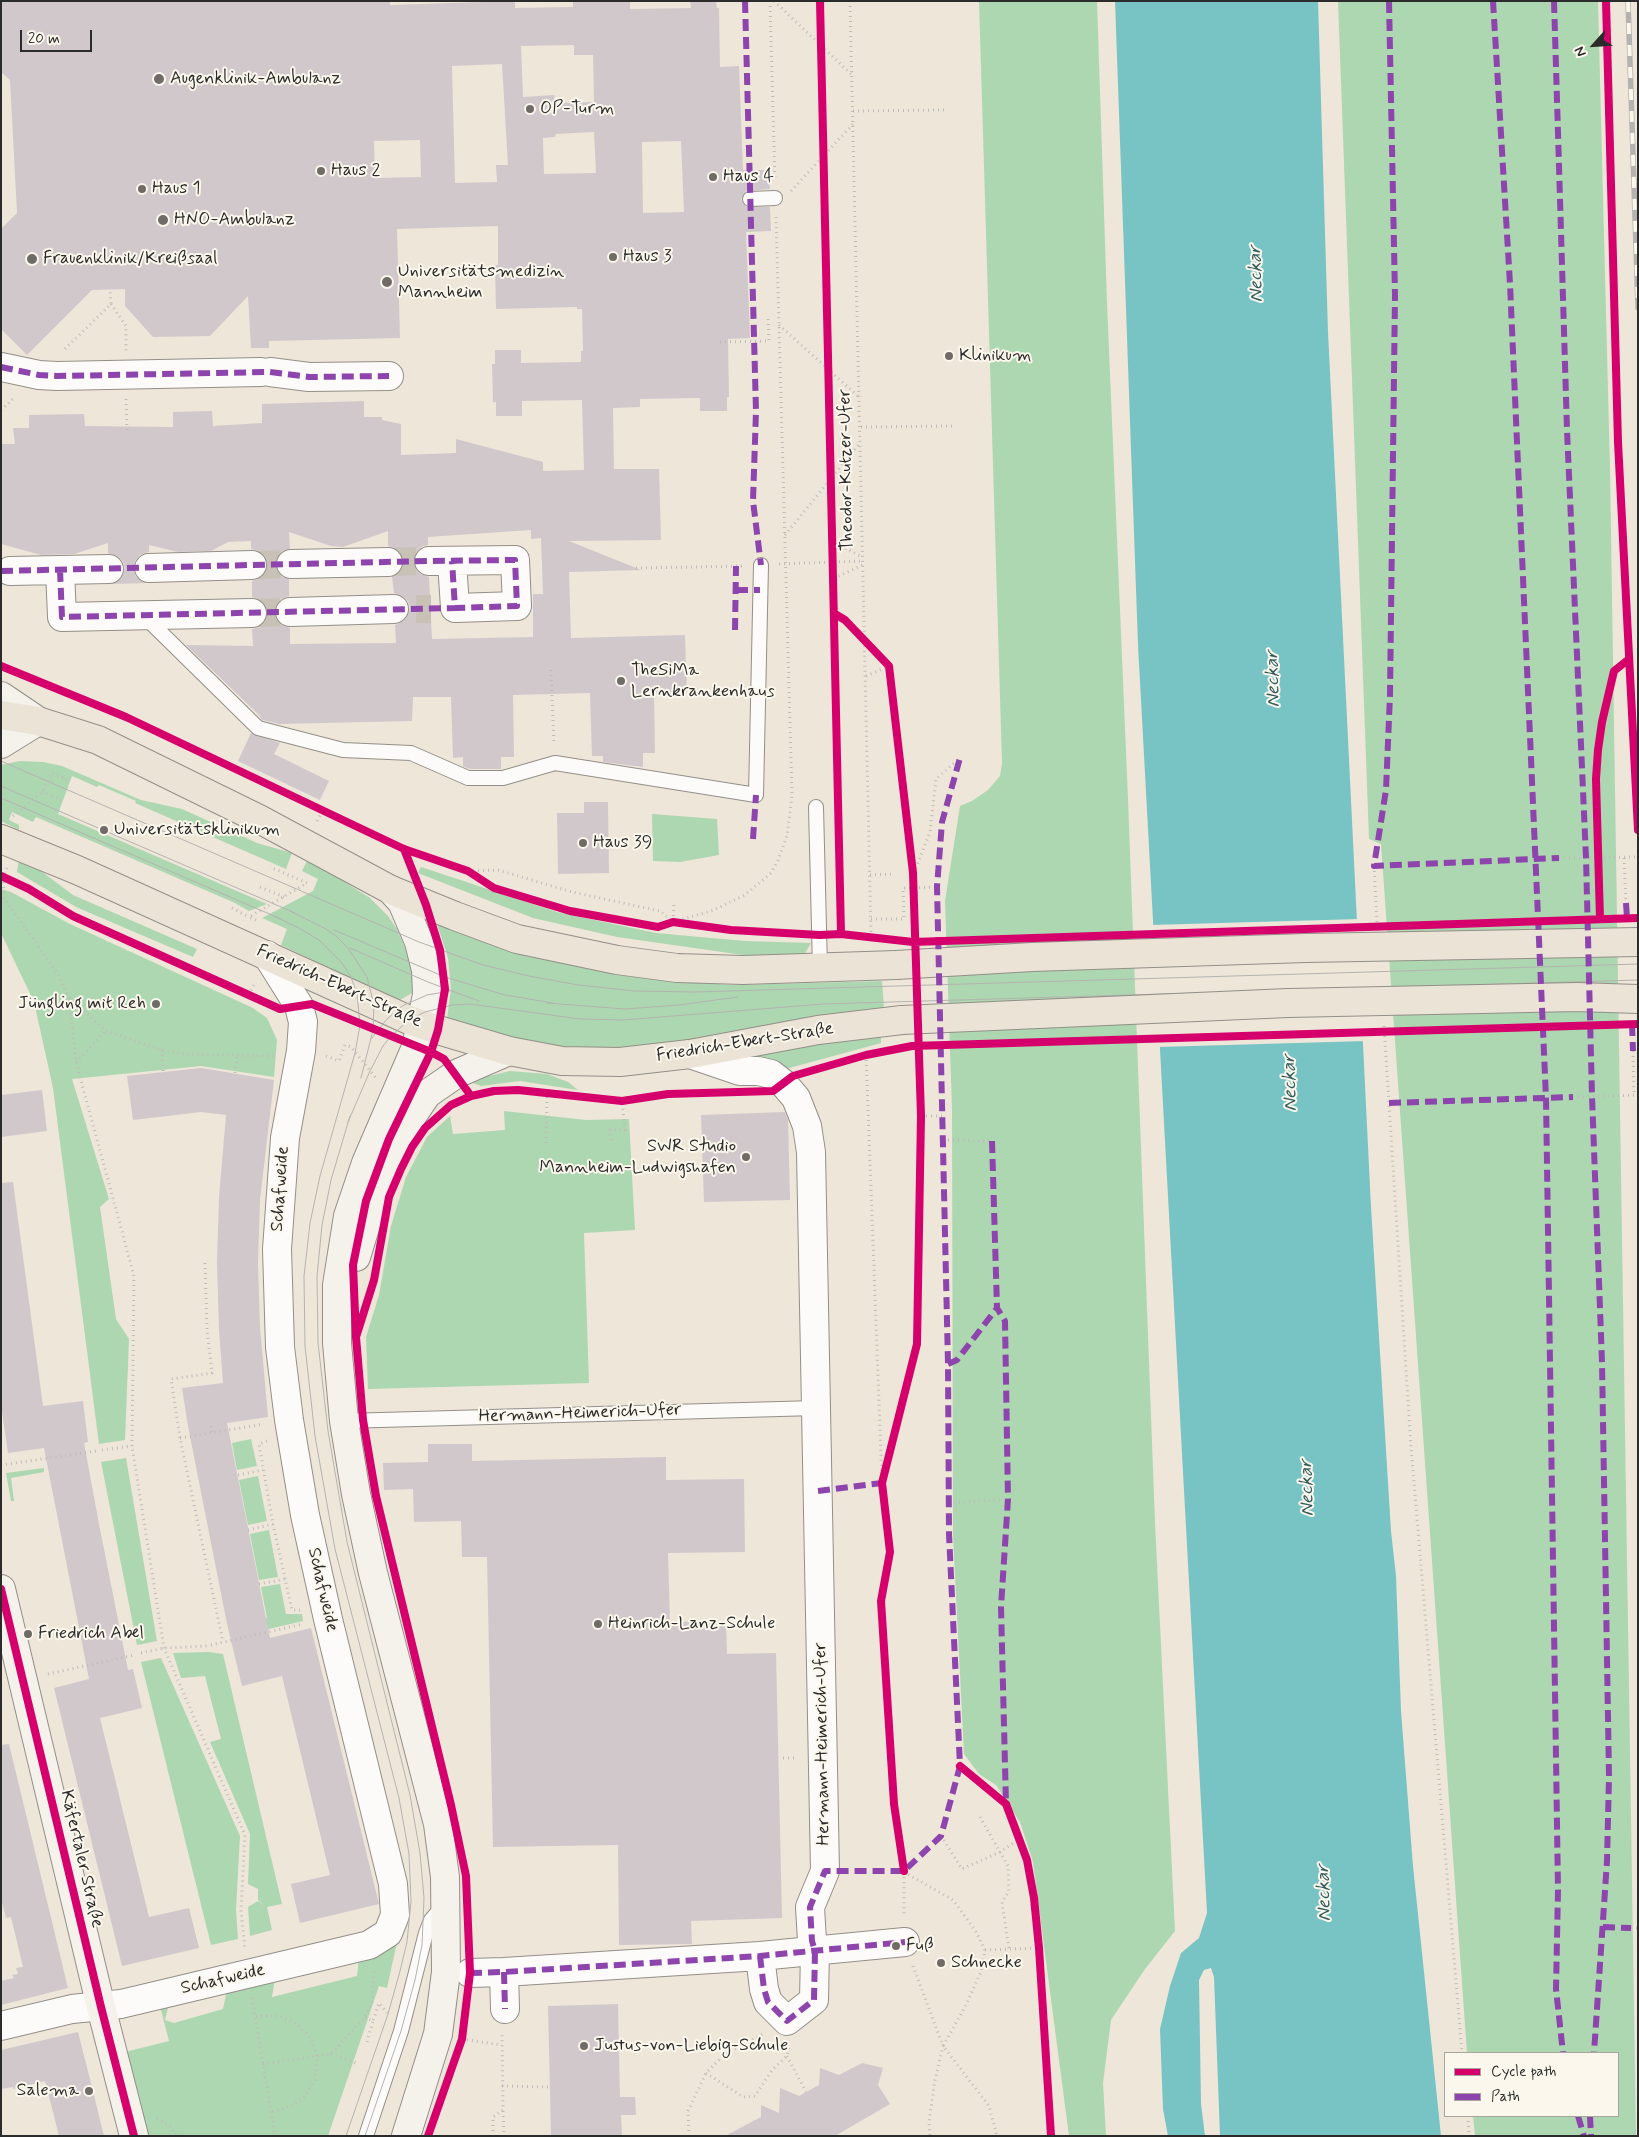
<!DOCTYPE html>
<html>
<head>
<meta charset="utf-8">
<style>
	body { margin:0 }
	#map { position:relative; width:1639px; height:2137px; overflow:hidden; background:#eee6d9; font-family:Mynerve,sans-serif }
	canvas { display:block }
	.frame { position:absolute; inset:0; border:2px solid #2b2b2b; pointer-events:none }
	.legend { position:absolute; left:1444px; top:2052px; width:175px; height:65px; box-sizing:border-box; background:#fbf7ec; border:1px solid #a8a59f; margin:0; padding:6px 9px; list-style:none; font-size:15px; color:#2b2b2b }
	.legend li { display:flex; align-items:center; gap:10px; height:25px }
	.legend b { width:25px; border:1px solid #a8a59f }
	.north { position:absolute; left:1569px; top:20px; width:50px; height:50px; -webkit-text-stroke:4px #fbf7ec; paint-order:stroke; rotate:244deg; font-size:14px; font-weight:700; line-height:20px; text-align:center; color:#2b2b2b }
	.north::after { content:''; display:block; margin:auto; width:18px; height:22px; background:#2b2b2b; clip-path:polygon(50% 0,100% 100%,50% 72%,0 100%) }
	.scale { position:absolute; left:20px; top:30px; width:72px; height:22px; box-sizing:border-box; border:2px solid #2b2b2b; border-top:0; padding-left:6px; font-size:15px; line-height:18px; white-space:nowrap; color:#2b2b2b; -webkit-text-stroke:4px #fbf7ec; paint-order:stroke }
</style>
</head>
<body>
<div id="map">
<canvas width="1639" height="2137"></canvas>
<div class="frame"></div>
<ul class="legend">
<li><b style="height:6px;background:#d6006c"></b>Cycle path</li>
<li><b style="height:6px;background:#8e44ad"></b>Path</li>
</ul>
<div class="north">N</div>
<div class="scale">20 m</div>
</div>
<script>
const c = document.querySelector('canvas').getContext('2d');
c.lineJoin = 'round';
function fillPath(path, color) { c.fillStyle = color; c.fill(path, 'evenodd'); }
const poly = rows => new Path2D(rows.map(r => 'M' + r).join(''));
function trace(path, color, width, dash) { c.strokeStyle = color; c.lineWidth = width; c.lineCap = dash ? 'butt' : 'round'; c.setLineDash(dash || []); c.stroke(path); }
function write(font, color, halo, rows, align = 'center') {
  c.font = font + ' Mynerve,sans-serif'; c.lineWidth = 4; c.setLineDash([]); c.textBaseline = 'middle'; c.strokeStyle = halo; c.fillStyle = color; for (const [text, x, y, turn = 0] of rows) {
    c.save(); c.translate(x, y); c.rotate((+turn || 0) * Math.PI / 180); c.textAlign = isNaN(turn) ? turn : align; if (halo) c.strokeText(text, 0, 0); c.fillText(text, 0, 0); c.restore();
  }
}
const green = poly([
	[979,1,1097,1,1107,303,1128,799,1155,1523,1175,1931,1145,1969,1111,2020,1103,2083,1106,2136,1069,2136,1033,1862,1020,1822,996,1785,979,1774,964,1754,953,1535,952,1109,945,901,960,806,972,801,988,790,1000,776,1002,763],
	[1338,1,1598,1,1610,469,1636,2136,1475,2136,1473,2116,1618,2116,1618,2053,1467,2053,1381,844,1369,839],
	[20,761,43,762,62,766,141,800,182,809,257,843,292,853,286,869,135,803,136,801,99,785,97,787,72,776,58,814,267,904,249,911,235,903,36,817,33,822,12,812,9,820,19,825,19,830,1,821,1,765],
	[652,814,717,819,719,855,680,862,653,861],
	[19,859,37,868,73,895,197,949,193,957,76,907,17,872],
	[308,859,370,898,388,916,397,929,408,955,413,973,414,992,398,1001,281,945,287,929,262,918,313,891,318,879,302,871],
	[421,867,557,912,656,933,745,941,811,943,804,955,743,955,617,937,533,918,418,873],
	[1,889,11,892,70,924,253,1008,267,1018,277,1040,274,1077,201,1066,72,1079,109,1199,100,1207,116,1319,129,1339,125,1440,99,1444,53,1088,34,1002,1,933],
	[437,924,532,956,627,976,684,982,733,985,882,981,884,1008,773,1024,661,1046,614,1049,567,1048,519,1040,447,1019,451,989,448,958],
	[881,1035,881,1043,782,1070,735,1059,827,1042],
	[510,1071,547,1074,568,1082,578,1090,520,1081,481,1086,468,1081],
	[504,1111,586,1120,629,1119,635,1230,584,1233,589,1383,368,1389,366,1337,379,1295,391,1226,406,1177,427,1137,450,1116,453,1134,505,1130],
	[251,1439,257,1466,237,1470,232,1443],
	[126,1458,157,1641,137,1645,101,1462],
	[44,1468,44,1472,11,1478,14,1501,11,1501,6,1473],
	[258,1476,267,1521,248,1525,239,1480],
	[269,1530,278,1577,259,1580,250,1534],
	[280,1584,286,1614,302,1614,303,1621,243,1635,240,1623,267,1618,261,1587],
	[209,1652,223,1654,282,1904,267,1907,272,1930,250,1936,248,1907,258,1901,265,1906,258,1900,258,1889,248,1884,250,1834,210,1742,221,1739,205,1676,181,1678,173,1653],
	[161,1658,240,1836,236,1910,238,1939,211,1945,141,1662],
	[398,1938,387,1988,379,1986,328,2136,143,2136,121,2053,169,2041,160,2006,169,2004,165,2020,174,2023,223,2009,227,1990,275,1978,272,1997,357,1976,359,1957]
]);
const water = poly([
	[1115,1,1318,1,1328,332,1371,1207,1391,1531,1396,1576,1401,1711,1413,1866,1441,2136,1220,2136,1214,1977,1211,1968,1204,1970,1199,1980,1201,2104,1205,2136,1168,2136,1163,2109,1160,2029,1170,1986,1181,1953,1199,1938,1207,1913,1138,645]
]);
const pier = poly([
	[1360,919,1366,1041,1158,1047,1151,925]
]);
const building = poly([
	[1,1,390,1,390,5,515,1,515,8,573,7,573,2,630,1,630,9,691,8,690,1,716,1,717,8,719,8,720,67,739,66,743,170,769,170,770,189,746,191,741,199,746,207,770,207,771,231,746,232,750,338,728,339,729,397,727,397,727,411,700,411,700,398,640,399,640,407,613,408,614,469,659,469,661,540,569,541,641,570,569,572,571,638,685,635,687,692,654,693,655,753,643,753,643,767,603,762,603,756,592,756,590,693,513,695,514,757,501,757,501,769,470,769,463,766,463,757,453,758,451,697,413,697,412,721,279,724,262,720,259,715,186,645,253,646,252,629,260,627,265,621,268,612,266,605,260,600,252,597,252,581,261,578,266,572,268,565,265,556,259,551,251,549,251,541,228,542,211,551,178,552,149,545,149,552,140,555,135,561,133,568,136,577,147,583,112,584,122,577,125,568,123,561,117,556,108,553,108,543,74,554,41,555,1,544,1,444,15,444,13,428,29,428,29,415,84,414,85,426,173,427,173,412,212,411,213,426,262,423,262,404,364,401,364,417,382,417,382,420,401,424,401,455,456,453,456,439,543,462,543,471,584,470,582,400,522,401,522,416,496,416,496,402,493,402,492,364,495,364,495,350,521,350,521,363,581,362,581,351,583,351,582,309,577,309,577,307,496,309,495,265,498,265,498,226,397,229,400,338,269,341,269,348,251,348,248,296,210,336,153,337,125,306,125,289,92,290,27,355,1,329,1,229,17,213,10,80,1,72],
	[574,45,574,55,593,55,594,102,555,103,554,95,523,97,521,46],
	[502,64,508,165,496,165,497,182,455,183,452,66],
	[594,132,596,173,544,174,543,138,555,137,556,134],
	[420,140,421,177,375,178,374,141],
	[681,141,684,212,643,213,642,142],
	[531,530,531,539,541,538,543,594,533,594,533,637,432,639,429,577,421,574,415,569,413,562,416,553,421,547,428,545,428,537],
	[388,531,388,546,396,549,401,554,404,561,401,570,392,576,394,593,402,596,408,601,410,608,407,617,402,622,395,625,396,643,290,644,290,628,282,625,277,621,274,612,276,605,281,599,289,596,289,579,283,577,278,572,275,564,278,556,283,551,290,549,289,532,331,546,343,547],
	[251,733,280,743,274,754,329,781,320,800,238,761],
	[584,802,608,802,609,873,558,874,557,813,584,813],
	[201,1068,274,1080,260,1200,258,1264,260,1327,268,1417,227,1423,270,1638,311,1628,379,1904,300,1923,291,1884,330,1875,282,1676,242,1686,227,1624,188,1426,182,1388,223,1383,219,1330,217,1263,219,1197,226,1115,201,1112,133,1120,127,1076],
	[42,1090,47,1131,1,1137,1,1095],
	[785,1112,788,1120,790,1200,704,1202,701,1115],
	[13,1182,43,1406,83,1401,88,1442,84,1443,99,1524,128,1670,133,1669,142,1708,100,1718,149,1917,189,1908,199,1948,122,1966,54,1688,89,1679,44,1448,8,1453,1,1404,1,1183],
	[428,1444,472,1444,472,1461,666,1457,666,1480,744,1479,745,1552,668,1553,670,1622,726,1621,727,1654,776,1653,782,1918,691,1921,692,1944,619,1945,618,1845,493,1847,487,1557,462,1557,461,1521,414,1522,413,1489,384,1490,383,1463,428,1462],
	[9,1744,68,1988,1,2005,1,1981,14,1978,12,1975,18,1974,16,1968,23,1967,11,1917,6,1918,1,1899,1,1745],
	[618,2004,620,2097,635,2097,636,2115,621,2115,622,2136,551,2136,548,2006],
	[78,2032,91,2083,104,2136,59,2136,45,2081,13,2089,13,2087,1,2089,1,2050],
	[862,2063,883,2068,878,2085,890,2104,835,2136,725,2136,761,2117,761,2105,779,2113,780,2088,799,2096,819,2085,820,2068,839,2075]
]);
const streetTunnel = poly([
	[388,562,429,561],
	[252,565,291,564],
	[416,609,431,609],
	[252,613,290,612]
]);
const path = poly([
	[770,1,775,181],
	[774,1,851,74],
	[850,1,871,937],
	[853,111,944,110],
	[791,191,853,124],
	[111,304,126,326,126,351],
	[779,325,859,397],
	[720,342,769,341,768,315],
	[65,349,111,304,110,289],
	[126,399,127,432],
	[1,410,15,397],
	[861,427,952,426],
	[785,535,860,443],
	[832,541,862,557],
	[779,564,863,561],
	[636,568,743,566],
	[834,578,863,565],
	[835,614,845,620,889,666,913,873,916,940],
	[551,670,554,745],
	[866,676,889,666],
	[42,792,62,800],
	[13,816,42,792,52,773,70,781],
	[317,821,322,811],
	[1559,858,1638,857],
	[1624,858,1626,903],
	[1374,866,1377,922],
	[7,868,3,877,4,898,58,974,69,998,106,1031,162,1050,184,1054,274,1056],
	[468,871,498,870,572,892,660,911,673,922],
	[914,873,930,832,936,779,960,758],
	[870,875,894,874],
	[260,887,284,897],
	[232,908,249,917],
	[871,919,904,919,903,888,937,887],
	[256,920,249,917,307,883,270,867],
	[673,921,674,902],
	[673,922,714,910,745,895,771,873,778,860,787,836,792,795,776,217],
	[249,995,255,982],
	[69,998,76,1062,134,1276,132,1446,164,1648,245,1835,241,1910,245,1950],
	[1384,1026,1411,1447,1462,2053],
	[162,1050,163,1072],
	[1633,1051,1634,1095],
	[866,1055,882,1483,890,1552,881,1601,894,1804,904,1871,904,1916],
	[326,1056,339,1061,345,1045,351,1047,376,1078],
	[76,1062,106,1031],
	[235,1073,237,1056],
	[1573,1097,1638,1095],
	[921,1116,943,1116],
	[611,1140,610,1130,625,1130,622,1101],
	[943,1140,992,1141],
	[546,1143,547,1093],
	[205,1263,207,1330,212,1373,171,1379,180,1438,223,1642],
	[211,1426,212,1432],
	[180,1438,264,1424],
	[267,1441,259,1444,273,1524,292,1610,300,1610],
	[102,1450,132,1446],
	[1,1465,97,1451],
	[238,1475,263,1470],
	[883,1478,917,1344,921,1116,919,1043],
	[949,1503,1008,1499],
	[248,1530,273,1524],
	[259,1584,285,1579],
	[211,1645,303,1624],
	[141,1653,164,1648,208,1646],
	[48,1674,135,1655],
	[783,1758,798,1758],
	[980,1817,1008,1866,1009,1891,1002,1902,1009,1949],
	[941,1836,962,1869,1000,1852,1019,1839],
	[904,1872,953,1900,975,1930,985,1950,981,1972,965,2007,943,2046,989,2106,997,2136],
	[1631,1928,1638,1928],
	[985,1950,1039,1948],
	[913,1966,943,2046,935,2080,929,2122,930,2136],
	[252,1998,275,2136],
	[256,2016,280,2016,298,2025,312,2040,317,2056,315,2080,306,2095,290,2107,271,2112],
	[365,2017,373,2021,379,2003,387,2013],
	[462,2039,501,2045],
	[367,2042,373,2021],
	[331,2054,359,2064],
	[787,2056,806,2092],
	[263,2064,331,2054,365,2017,372,2002,374,1970],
	[706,2073,743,2097,755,2096,772,2070,787,2056,789,2047],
	[502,2086,550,2087],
	[503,2111,504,2136],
	[1468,2116,1469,2136],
	[157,2118,171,2127,176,2136],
	[493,2136,493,2117,503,2110,502,2034],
	[689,2136,688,2111,706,2073,725,2054,763,2034],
	[1635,2136,1635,2131,1638,2131]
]);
const lane = poly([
	[750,199,775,198],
	[144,616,258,728,343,750,411,753,468,778,503,778,555,763,756,795,761,565],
	[816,807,820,968],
	[344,1421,816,1408],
	[366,2136,401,2031,426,1933,431,1920,443,1906]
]);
const street = poly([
	[1,367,39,375,57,376,261,372],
	[270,372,309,377,389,376],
	[429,561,515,560,517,606,455,608,452,561],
	[291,564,388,562],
	[149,568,252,565],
	[60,570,62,617,252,613],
	[10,571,109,569],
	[290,612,394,609],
	[690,1054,740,1071,758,1071,771,1074,784,1084,796,1098,807,1126,811,1152,825,1871,810,1907,812,1941,815,1951,814,2000,787,2021,768,2002,764,1989,760,1956],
	[504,1972,505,2009],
	[470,1973,504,1972,760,1956,905,1942],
	[1,2026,72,2009,121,2004,369,1945,388,1933,395,1915,393,1884,328,1619,305,1515,289,1420,280,1347,277,1249,285,1138,301,1051,303,1022,299,1006,267,955]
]);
const secondary = poly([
	[1,696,38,721,1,744],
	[391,890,402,902,419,942,426,970,427,995,416,1047,366,1163,348,1216,337,1285,337,1343,344,1421,356,1494,373,1573,438,1824,445,1877,446,1972,438,2034,406,2136],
	[356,1257,374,1198,406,1125,427,1094,456,1074,509,1051],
	[1,1589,101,2007,134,2136]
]);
const primary = poly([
	[1,715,38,721,98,740,259,819,391,890,455,916,517,939,617,960,677,968,743,970,896,965],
	[1,839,77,870,409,1020,438,1030,509,1051,562,1061,620,1062,690,1054,818,1030,902,1020]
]);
const tram = poly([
	[1,761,419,942,483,965,529,976,578,985,635,991,695,992,1638,964],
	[1,786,295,913],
	[1,798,281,919],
	[290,911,326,929,337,937,348,948,367,977,374,1005,373,1030,361,1078],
	[274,916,299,928,319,940,342,963,351,977,357,994,360,1025,355,1053,320,1176,310,1223,304,1276,305,1346,315,1436,335,1549,399,1798,409,1854,411,1901,407,1942,400,1971,388,2014,346,2136],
	[334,930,445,977,505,995,553,1003],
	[350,948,428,982,479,1001],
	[547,1003,625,1009,679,1005,738,997],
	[372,1038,387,1019,402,1006,427,995,450,991],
	[350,1116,331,1180,322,1225,317,1276,318,1343,328,1431,347,1542,410,1795,420,1853,424,1898,422,1945,415,1980,401,2031,365,2136],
	[348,1122,370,1071,383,1046,390,1037,409,1020,425,1012,452,1005,470,1004,580,1019,623,1020,823,1004,1638,980]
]);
const rail = poly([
	[1628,1,1638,308]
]);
const primaryBridge = poly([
	[896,965,1032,957,1306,948,1638,942],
	[902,1020,1288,1003,1577,997,1638,999]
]);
const quiet = poly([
	[745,1,756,411,753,501,761,565],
	[1389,1,1395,295,1390,695,1386,790,1374,866,1559,858],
	[1493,1,1510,284,1546,1098,1558,1890,1556,1989,1563,2053],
	[1554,1,1567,430,1586,858,1592,1096,1602,1362,1609,1777,1607,1861,1594,2053],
	[1,367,39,375,57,376,270,372,309,377,389,376],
	[60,570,62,617,455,608],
	[1,571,252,565,429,561,515,560,517,606,455,608,452,561],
	[736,590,760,590],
	[735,630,736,566],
	[753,839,756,795],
	[1626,903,1627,918],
	[1632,1024,1633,1051],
	[1389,1103,1573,1097],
	[992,1141,997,1308,1005,1321,1008,1499,1001,1607,1006,1804],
	[948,1364,957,1360,997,1308],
	[818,1491,882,1483],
	[1603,1927,1631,1928],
	[760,1956,764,1989,768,2002,787,2021,814,2000,815,1951,812,1941,810,1907,825,1871,904,1871,941,1836,960,1766,949,1534,948,1364,937,887,942,822,960,758],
	[504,1972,505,2009],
	[470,1973,504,1972,760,1956,905,1942],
	[1578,2116,1584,2136],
	[1590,2116,1591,2136]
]);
const cycleway = poly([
	[820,1,841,934],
	[1606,1,1618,442,1638,830],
	[835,614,845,620,889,666,913,873,921,1116,917,1344,882,1483,890,1552,881,1601,894,1804,904,1871],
	[1,666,126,717,404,849,468,871,494,888,570,911,658,927,673,922,731,930,820,935,841,934,913,942,1638,918],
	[404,849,426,905,440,950,445,989,438,1030,431,1052,389,1139,366,1201,353,1265,356,1337,363,1420,376,1496,451,1805,466,1876,470,1973,462,2039,428,2136],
	[1,876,29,889,73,916,280,1009,312,1004,431,1052,444,1059,471,1096],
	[1600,919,1596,779,1598,750,1602,722,1614,671,1629,659],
	[356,1337,374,1280,389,1197,401,1169,412,1147,425,1128,451,1105,471,1096,494,1091,518,1090,622,1101,668,1094,773,1091,793,1076,866,1055,912,1046,1638,1024],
	[1,1589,101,2007,134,2136],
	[960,1766,1006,1804,1027,1860,1034,1898,1039,1948,1051,2136]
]);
const markers = [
	[159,79,6,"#6f6c68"],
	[530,109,5,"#6f6c68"],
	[321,171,5,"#6f6c68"],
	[713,177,5,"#6f6c68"],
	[142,189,5,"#6f6c68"],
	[163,220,6,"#6f6c68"],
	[613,257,5,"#6f6c68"],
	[32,259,6,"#6f6c68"],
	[387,282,6,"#6f6c68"],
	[949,356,5,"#6f6c68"],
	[621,681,5,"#6f6c68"],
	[104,830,5,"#6f6c68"],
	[583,843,5,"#6f6c68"],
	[156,1004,5,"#6f6c68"],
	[746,1157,5,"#6f6c68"],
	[598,1624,5,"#6f6c68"],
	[28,1634,5,"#6f6c68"],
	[896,1946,5,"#6f6c68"],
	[941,1963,5,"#6f6c68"],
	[584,2046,5,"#6f6c68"],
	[89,2091,5,"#6f6c68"]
];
const poiNames = [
	["Augenklinik-Ambulanz",170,79],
	["OP-Turm",540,109],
	["Haus 2",331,171],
	["Haus 4",723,177],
	["Haus 1",152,189],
	["HNO-Ambulanz",174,220],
	["Haus 3",623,257],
	["Frauenklinik/Kreißsaal",43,259],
	["Universitätsmedizin",398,272],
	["Mannheim",398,293],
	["Klinikum",959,356],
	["TheSiMa",631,671],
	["Lernkrankenhaus",631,692],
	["Universitätsklinikum",114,830],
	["Haus 39",593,843],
	["Jüngling mit Reh",146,1004,"right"],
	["SWR Studio",736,1147,"right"],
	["Mannheim-Ludwigshafen",736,1168,"right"],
	["Heinrich-Lanz-Schule",608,1624],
	["Friedrich Abel",38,1634],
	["Fuß",906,1946],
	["Schnecke",951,1963],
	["Justus-von-Liebig-Schule",594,2046],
	["Salema",79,2091,"right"]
];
const streetNames = [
	["Theodor-Kutzer-Ufer",847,470,-91],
	["Friedrich-Ebert-Straße",339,987,24],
	["Friedrich-Ebert-Straße",745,1043,-9],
	["Schafweide",281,1189,-86],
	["Hermann-Heimerich-Ufer",580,1414,-2],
	["Schafweide",322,1590,77],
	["Hermann-Heimerich-Ufer",823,1744,-91],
	["Käfertaler Straße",81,1859,77],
	["Schafweide",223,1980,-13]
];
const waterNames = [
	["Neckar",1257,274,-92],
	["Neckar",1274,679,-92],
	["Neckar",1291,1083,-92],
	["Neckar",1308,1488,-92],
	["Neckar",1325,1893,-92]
];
fillPath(green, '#add7b0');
fillPath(water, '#78c4c5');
fillPath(pier, '#eee6d9');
fillPath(building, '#d1c8cc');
trace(streetTunnel, '#c7c1b6', 28, [28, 14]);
trace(lane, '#938f88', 16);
trace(street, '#938f88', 30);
trace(secondary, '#938f88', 30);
trace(primary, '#938f88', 30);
trace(path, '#bebcba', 3, [1, 4]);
trace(lane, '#fcfbf9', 14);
trace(street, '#fcfbf9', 28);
trace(secondary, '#f5f1eb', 28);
trace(primary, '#eae3d6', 28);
trace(tram, '#b4b3b1', 1);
trace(rail, '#b4b3b1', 5.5);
trace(rail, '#fbf7ec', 4, [11]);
trace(primaryBridge, '#938f88', 30, []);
trace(primaryBridge, '#eae3d6', 28);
trace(quiet, '#8e44ad', 6, [12, 6]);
trace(cycleway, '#d6006c', 8);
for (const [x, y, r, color] of markers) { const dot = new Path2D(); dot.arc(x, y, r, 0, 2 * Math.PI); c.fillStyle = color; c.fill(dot); trace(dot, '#fbf7ec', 2); }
write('18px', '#2b2b2b', '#fbf7ec', poiNames, 'left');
write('18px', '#2b2b2b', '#fbf7ec', streetNames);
write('italic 19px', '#345b5e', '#fbf7ec', waterNames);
</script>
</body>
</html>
